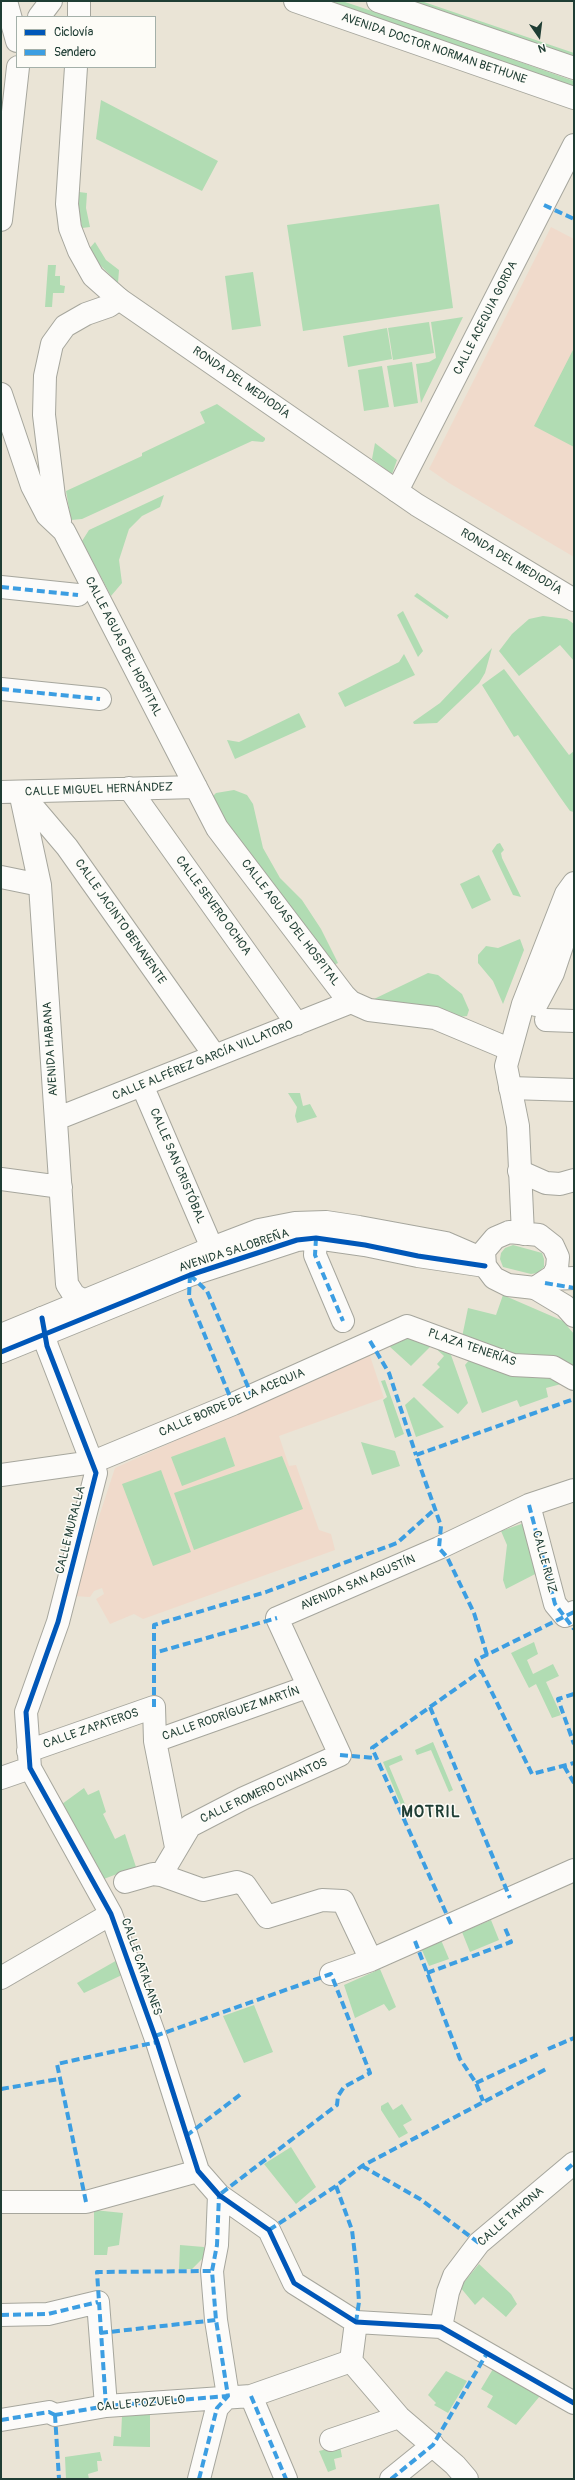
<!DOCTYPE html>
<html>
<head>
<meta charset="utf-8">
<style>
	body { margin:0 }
	#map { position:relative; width:575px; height:2480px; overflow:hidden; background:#eae4d6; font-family:Pangolin,sans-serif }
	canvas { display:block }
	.frame { position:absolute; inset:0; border:2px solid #1f3d34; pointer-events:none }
	.legend { position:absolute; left:16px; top:16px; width:140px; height:52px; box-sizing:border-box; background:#fdfcf7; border:1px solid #a4b0a9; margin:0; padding:5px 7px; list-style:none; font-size:12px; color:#1f3d34 }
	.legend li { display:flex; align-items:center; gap:8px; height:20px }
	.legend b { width:20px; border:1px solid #a4b0a9 }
	.north { position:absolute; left:519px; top:16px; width:40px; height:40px; -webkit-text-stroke:3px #fdfcf7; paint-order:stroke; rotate:166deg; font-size:11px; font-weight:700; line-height:16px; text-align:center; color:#1f3d34 }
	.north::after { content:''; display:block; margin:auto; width:14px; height:18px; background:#1f3d34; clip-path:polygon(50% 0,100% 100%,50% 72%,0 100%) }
</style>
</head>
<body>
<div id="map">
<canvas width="575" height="2480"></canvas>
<div class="frame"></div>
<ul class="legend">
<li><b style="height:5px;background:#0057b8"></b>Ciclovía</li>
<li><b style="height:5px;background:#3c9ee2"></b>Sendero</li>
</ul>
<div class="north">N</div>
</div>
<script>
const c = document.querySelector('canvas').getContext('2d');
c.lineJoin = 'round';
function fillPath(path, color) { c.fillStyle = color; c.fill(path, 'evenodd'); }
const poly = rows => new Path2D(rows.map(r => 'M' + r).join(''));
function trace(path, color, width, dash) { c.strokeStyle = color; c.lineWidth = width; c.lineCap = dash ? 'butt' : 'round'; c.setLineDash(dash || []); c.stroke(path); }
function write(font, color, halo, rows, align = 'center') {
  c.font = font + ' Pangolin,sans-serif'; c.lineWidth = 3; c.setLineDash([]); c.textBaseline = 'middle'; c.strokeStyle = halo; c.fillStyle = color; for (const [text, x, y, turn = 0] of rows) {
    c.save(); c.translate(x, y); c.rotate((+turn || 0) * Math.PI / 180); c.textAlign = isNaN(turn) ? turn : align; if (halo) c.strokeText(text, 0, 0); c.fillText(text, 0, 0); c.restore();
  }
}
const built = poly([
	[551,227,574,239,574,557,449,483,429,469],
	[368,1350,384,1398,279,1436,289,1466,296,1465,319,1530,331,1534,335,1550,143,1619,134,1614,110,1624,96,1599,104,1594,102,1588,94,1591,90,1597,73,1596,115,1468,250,1407]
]);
const green = poly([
	[325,1,342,1,435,32,574,81,574,87],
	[411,1,421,1,574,53,574,57],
	[101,100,218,161,202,191,96,139],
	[79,192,87,193,86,208,90,227,82,228,79,208],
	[439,204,453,308,303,331,287,225],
	[95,242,106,260,119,270,118,283,99,264,89,249],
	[48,265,56,265,55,276,60,276,60,285,65,286,64,293,53,293,52,307,45,307],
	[253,272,261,326,232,330,225,276],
	[463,317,421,403,416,364,429,362,436,358,431,322],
	[429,322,434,353,393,360,388,328],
	[387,328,392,359,348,367,343,336],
	[574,348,574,447,534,426],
	[412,362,418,403,394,407,387,366],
	[382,366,389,407,364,411,358,370],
	[217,404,265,438,265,440,263,442,252,441,82,519,71,520,66,491,142,456,142,453,205,423,200,412],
	[375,443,397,460,392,474,372,459],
	[164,495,160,507,142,516,129,529,119,560,122,583,111,596,82,541,89,530],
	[417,593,449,616,447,619,414,596],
	[403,611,423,651,418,657,397,615],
	[543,616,567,619,574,624,574,661,560,645,519,676,499,651,512,634,529,619],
	[492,648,485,673,479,683,437,723,414,724,413,722,440,703],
	[404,654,415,675,345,707,338,693,399,662],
	[504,669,569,755,574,751,574,812,570,811,560,797,518,735,514,737,482,685],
	[299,713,306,727,235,759,227,740,239,742],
	[234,790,247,795,253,804,263,848,280,878,302,900,321,929,338,963,334,965,212,803,211,798,216,793],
	[500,843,504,850,501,853,502,858,521,897,513,895,492,851,497,844],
	[479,875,491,900,472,909,460,884],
	[520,939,524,950,503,1004,493,981,478,963,478,955,486,946,498,948],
	[428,973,438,975,462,994,469,1010,467,1016,459,1017,449,1011,421,1006,382,1003,374,999],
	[288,1093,300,1093,303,1106,310,1104,317,1117,297,1123,295,1116,297,1107],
	[513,1245,542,1253,544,1259,544,1267,537,1273,531,1274,503,1267,500,1259,501,1253,505,1248],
	[503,1295,563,1321,574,1334,574,1372,511,1359,461,1342,468,1308,496,1315],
	[411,1334,435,1343,451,1355,468,1403,458,1414,422,1385,440,1367,437,1364,444,1356,432,1345,411,1366,389,1346,392,1336],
	[470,1359,551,1374,565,1383,546,1388,548,1397,520,1407,517,1400,482,1413,465,1365],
	[385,1380,404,1434,395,1438,383,1400,387,1397,381,1381],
	[414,1397,444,1427,416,1437,405,1405],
	[225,1437,235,1466,182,1486,171,1457],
	[361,1442,395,1451,400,1466,372,1475],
	[282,1456,303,1509,194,1550,174,1493],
	[161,1470,191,1552,153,1566,122,1484],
	[527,1522,543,1570,506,1589,503,1580,507,1545,501,1531],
	[534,1642,538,1654,527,1660,533,1674,553,1664,559,1676,546,1682,561,1715,552,1718,536,1684,529,1688,511,1653],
	[433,1742,453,1790,449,1792,431,1750,417,1755,415,1750],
	[401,1755,403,1760,389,1766,407,1809,403,1810,383,1762],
	[84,1788,88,1795,99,1790,106,1812,103,1814,115,1839,125,1834,136,1867,101,1880,62,1804],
	[491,1920,499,1940,470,1952,462,1932],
	[441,1940,449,1959,429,1966,421,1948],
	[119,1959,124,1974,84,1993,77,1983],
	[380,1969,396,2007,389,2011,384,2004,355,2018,344,1985],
	[254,2005,273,2052,244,2063,223,2016],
	[388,2102,393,2110,402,2104,412,2120,403,2125,408,2133,399,2138,381,2110,381,2106],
	[291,2147,316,2187,296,2204,264,2164],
	[94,2210,123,2213,119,2245,108,2247,107,2255,94,2255],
	[180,2245,204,2247,205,2256,192,2269,179,2269],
	[479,2264,511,2294,517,2304,506,2317,483,2297,475,2305,460,2287],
	[496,2364,544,2391,516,2425,487,2407,493,2396,481,2389],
	[446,2371,467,2381,448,2413,434,2405,436,2403,428,2395],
	[150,2414,150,2447,113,2446,114,2436,121,2437,122,2416],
	[340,2446,342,2457,334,2459,336,2469,328,2472,319,2451],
	[100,2452,102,2461,97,2461,98,2471,88,2474,89,2479,66,2479,65,2457]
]);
const street = poly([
	[1,394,32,486,47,515,64,531,217,828,344,995,351,1002,369,1010,435,1018,509,1049],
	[397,491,574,145],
	[60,521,54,497,44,415,45,376,52,344,65,326,86,314,109,306,119,299],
	[1,587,78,595],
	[1,689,100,699],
	[129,788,297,1024],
	[1,792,196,787],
	[20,792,40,885,67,1284,74,1295,84,1301],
	[22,794,67,847,215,1056],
	[1,877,40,885],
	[546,1020,574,1021],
	[142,1085,212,1248],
	[510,1088,574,1090],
	[56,1119,351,1002],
	[519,1171,546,1183,560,1184,574,1180],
	[1,1179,61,1187],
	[316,1238,315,1255,343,1321],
	[535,1288,565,1306,574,1316],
	[42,1318,47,1346,96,1473,58,1622,26,1712,30,1768,111,1914,157,2042,198,2171,219,2195,269,2230,294,2283,356,2322,441,2327,574,2403],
	[1,1352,190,1275,297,1240,316,1238,365,1245,418,1256,485,1266],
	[1,1475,93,1462,233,1404,407,1326,513,1365,553,1367,574,1379],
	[529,1505,555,1604,565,1616,574,1612],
	[155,1741,307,1687],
	[28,1751,154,1707,155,1741,176,1847],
	[1,1778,30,1768],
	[161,1875,190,1826,244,1798,340,1755,277,1618,439,1548,529,1505,574,1490],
	[125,1882,153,1874,161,1875,203,1890,237,1882,245,1885,267,1917,322,1900,343,1901,371,1960],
	[331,1974,371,1960,574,1870],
	[1,1978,111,1914],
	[1,2202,86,2202,198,2171],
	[1,2315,48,2314,98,2302,106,2406],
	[356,2322,351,2361,399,2417,455,2465,467,2479],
	[441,2327,448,2292,454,2276,479,2243,574,2163],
	[251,2396,286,2479],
	[1,2420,49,2412,55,2415,106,2406,251,2396,351,2361],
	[331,2440,399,2417],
	[199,2479,217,2408,228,2396,216,2320,212,2271,217,2245,219,2195],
	[391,2479,433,2445]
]);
const secondary = poly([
	[6,1,17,41],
	[295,1,574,98],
	[378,1,574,68],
	[39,17,51,1],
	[79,17,79,1],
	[76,67,67,204,70,228,79,251,93,276,119,299,417,505,574,600],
	[1,220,18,67],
	[536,1005,553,973,574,910],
	[509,1232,539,1235,553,1246,558,1257,557,1268,553,1276,535,1288,508,1285,494,1278,485,1266,484,1251,495,1238,509,1232],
	[523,1234,518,1126,506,1066,523,1004,566,894,574,883],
	[550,1279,574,1278],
	[1,1335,212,1248,259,1230,295,1223,326,1222,359,1227,446,1243,483,1259]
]);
const quiet = poly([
	[544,205,574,219],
	[1,587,78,595],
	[1,689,100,699],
	[316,1238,315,1255,343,1321],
	[190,1275,189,1297,233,1404],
	[190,1275,207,1291,252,1396],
	[545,1283,574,1288],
	[370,1341,389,1373,416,1455],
	[529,1505,555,1604,574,1629],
	[574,1612,476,1660,532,1774,574,1763],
	[154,1653,154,1625,266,1592,397,1543,435,1509],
	[487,1655,474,1613,447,1557,439,1548,441,1526,416,1455,574,1399],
	[574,1694,558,1699,574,1744],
	[154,1707,154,1653,277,1618],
	[430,1707,510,1898],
	[340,1755,375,1758],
	[564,1766,574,1783],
	[451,1924,372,1748,481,1671],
	[415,1941,460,2059,476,2083,483,2101],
	[427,1973,511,1942,505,1928],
	[155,2036,331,1974,370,2073,344,2087,338,2096,337,2105,219,2195],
	[548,2049,574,2038],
	[476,2083,538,2054],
	[1,2089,59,2079],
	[186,2136,241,2094],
	[362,2166,420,2199,479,2243],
	[566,2170,574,2163],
	[336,2186,352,2230,357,2272,359,2302,356,2322,353,2320],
	[86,2202,57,2064,157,2042],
	[269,2230,336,2186,362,2166,548,2068],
	[1,2315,48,2314,98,2302],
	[100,2333,216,2320],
	[251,2396,286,2479],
	[106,2406,97,2272,212,2271],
	[55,2415,106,2406,228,2396],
	[55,2415,59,2479],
	[1,2420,49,2412,55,2415],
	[199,2479,217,2408,228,2396,216,2320,212,2271,217,2245,219,2195],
	[391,2479,433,2445,486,2355]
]);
const cycleway = poly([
	[42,1318,47,1346,96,1473,58,1622,26,1712,30,1768,111,1914,157,2042,198,2171,219,2195,269,2230,294,2283,356,2322,441,2327,574,2403],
	[1,1352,190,1275,297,1240,316,1238,365,1245,418,1256,485,1266]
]);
const streetNames = [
	["AVENIDA DOCTOR NORMAN BETHUNE",434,49,19],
	["CALLE ACEQUIA GORDA",486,318,-63],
	["RONDA DEL MEDIODÍA",241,383,35],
	["RONDA DEL MEDIODÍA",511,562,31],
	["CALLE AGUAS DEL HOSPITAL",123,647,63],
	["CALLE MIGUEL HERNÁNDEZ",99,790,-2],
	["CALLE SEVERO OCHOA",213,906,54],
	["CALLE JACINTO BENAVENTE",120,922,55],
	["CALLE AGUAS DEL HOSPITAL",290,923,53],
	["AVENIDA HABANA",51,1049,-94],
	["CALLE ALFÉREZ GARCÍA VILLATORO",203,1061,-22],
	["CALLE SAN CRISTÓBAL",177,1166,67],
	["AVENIDA SALOBREÑA",234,1251,-18],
	["PLAZA TENERÍAS",472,1348,19],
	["CALLE BORDE DE LA ACEQUIA",232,1403,-23],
	["CALLE MURALLA",71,1530,-76],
	["CALLE RUIZ",544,1562,75],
	["AVENIDA SAN AGUSTÍN",358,1583,-23],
	["CALLE RODRÍGUEZ MARTÍN",231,1714,-19],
	["CALLE ZAPATEROS",91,1729,-19],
	["CALLE ROMERO CIVANTOS",264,1791,-25],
	["CALLE CATALANES",141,1967,71],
	["CALLE TAHONA",511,2217,-41],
	["CALLE POZUELO",141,2404,-5]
];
const districtNames = [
	["MOTRIL",431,1813]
];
fillPath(built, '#f0dacb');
fillPath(green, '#b1dcb3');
trace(street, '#a6a69d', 24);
trace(secondary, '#a6a69d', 24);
trace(street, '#fcfbf9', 22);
trace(secondary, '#fcfbf9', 22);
trace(quiet, '#3c9ee2', 4, [8, 4]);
trace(cycleway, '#0057b8', 5);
write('12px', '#1f3d34', '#fdfcf7', streetNames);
c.letterSpacing = '1px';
write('bold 16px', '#1f3d34', '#fdfcf7', districtNames);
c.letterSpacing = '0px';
</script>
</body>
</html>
